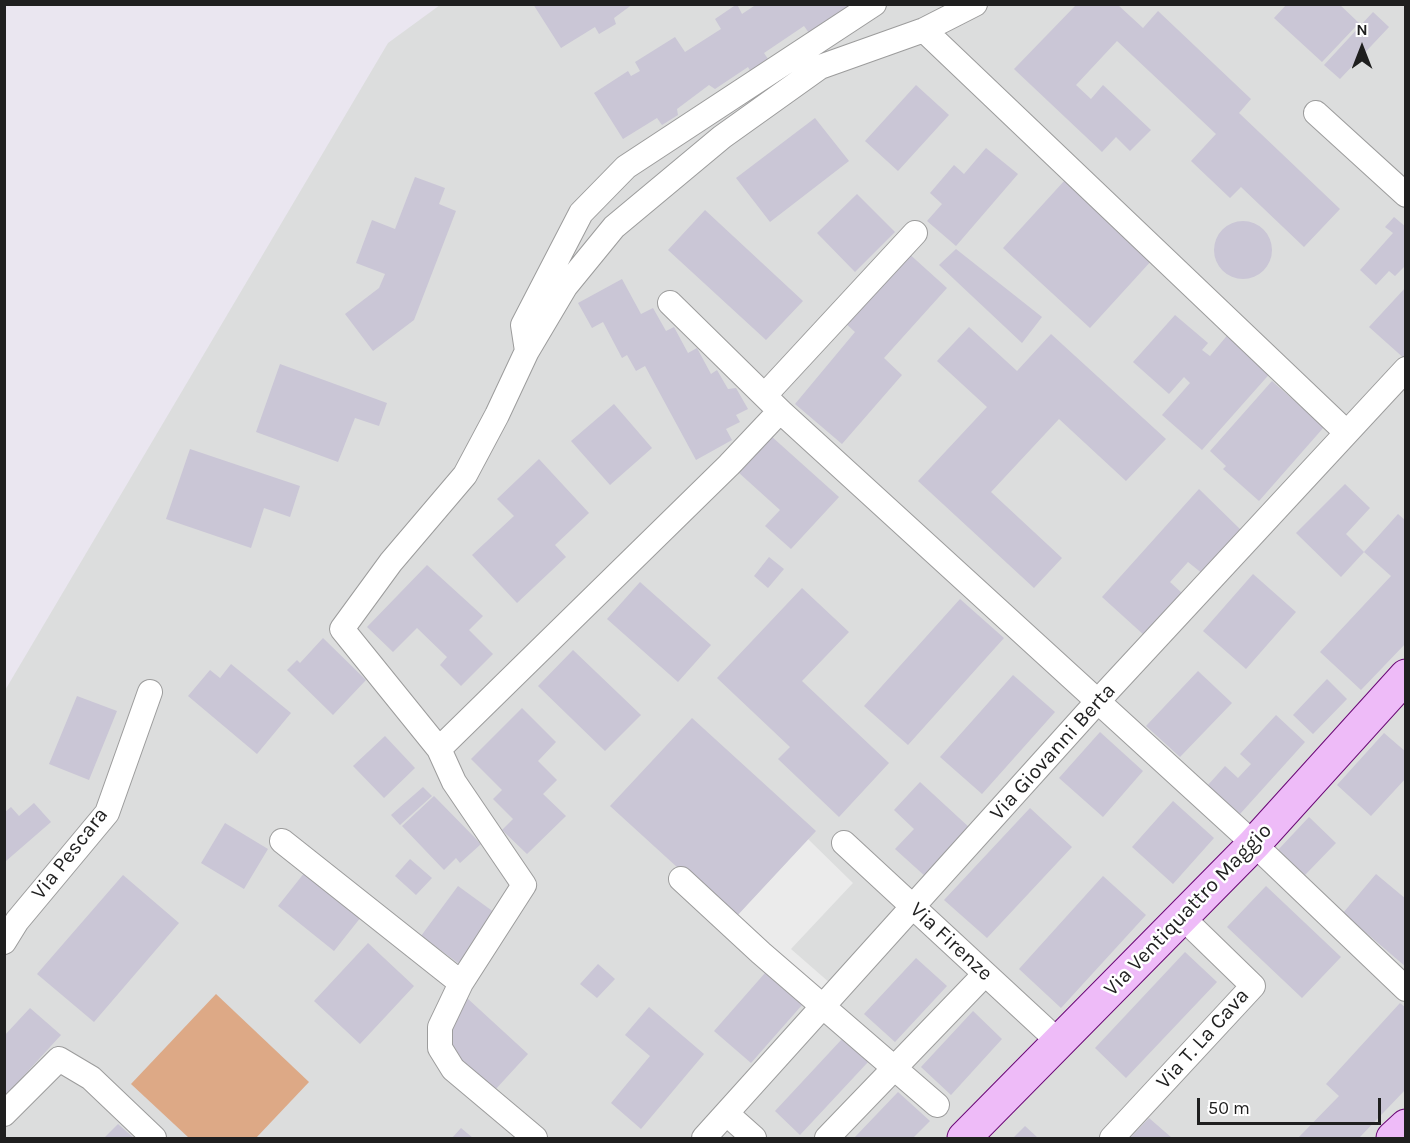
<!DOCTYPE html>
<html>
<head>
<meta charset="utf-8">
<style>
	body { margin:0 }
	#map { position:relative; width:1410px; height:1143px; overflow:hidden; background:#eae6f0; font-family:Karla,sans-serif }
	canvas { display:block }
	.frame { position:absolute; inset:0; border:6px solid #1f1f1f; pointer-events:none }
	.north { position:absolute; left:1332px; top:18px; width:60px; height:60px; -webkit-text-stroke:4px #fff; paint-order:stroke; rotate:0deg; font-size:16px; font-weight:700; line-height:24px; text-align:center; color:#1f1f1f }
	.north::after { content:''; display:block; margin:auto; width:21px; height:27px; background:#1f1f1f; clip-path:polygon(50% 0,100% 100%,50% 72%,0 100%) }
	.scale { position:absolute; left:1197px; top:1098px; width:184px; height:27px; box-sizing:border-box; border:3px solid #1f1f1f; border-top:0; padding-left:8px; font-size:18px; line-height:21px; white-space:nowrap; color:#1f1f1f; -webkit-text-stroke:4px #fff; paint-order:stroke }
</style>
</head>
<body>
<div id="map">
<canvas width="1410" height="1143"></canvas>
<div class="frame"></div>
<div class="north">N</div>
<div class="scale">50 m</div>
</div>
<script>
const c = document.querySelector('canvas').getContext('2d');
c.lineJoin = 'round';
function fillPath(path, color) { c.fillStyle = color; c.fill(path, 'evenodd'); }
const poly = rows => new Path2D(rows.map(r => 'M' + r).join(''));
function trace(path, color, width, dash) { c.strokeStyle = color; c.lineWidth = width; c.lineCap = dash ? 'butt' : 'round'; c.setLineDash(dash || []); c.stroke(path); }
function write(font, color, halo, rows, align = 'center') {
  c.font = font + ' Karla,sans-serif'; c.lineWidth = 5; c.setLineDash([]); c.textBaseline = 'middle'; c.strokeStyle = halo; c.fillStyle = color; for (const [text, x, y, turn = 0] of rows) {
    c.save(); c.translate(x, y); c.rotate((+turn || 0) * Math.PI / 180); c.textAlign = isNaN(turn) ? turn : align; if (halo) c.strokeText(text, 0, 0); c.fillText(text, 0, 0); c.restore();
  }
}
const residential = poly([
	[440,5,1405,5,1405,1138,5,1138,4,692,388,43]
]);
const pitch = poly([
	[216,994,309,1082,256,1138,189,1138,131,1084]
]);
const parking = poly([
	[808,839,853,883,791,949,830,983,820,994,734,919]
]);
const building = poly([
	[533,4,633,4,614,18,616,24,599,34,595,27,561,48],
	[737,4,742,14,757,4,859,4,809,33,804,26,764,53,770,62,752,74,748,67,715,89,709,85,677,109,678,115,662,125,657,118,623,139,594,93,628,71,631,76,640,71,635,62,675,37,685,52,721,29,715,19],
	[1287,4,1339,4,1359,23,1322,62,1274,18],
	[1076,5,1118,5,1143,28,1158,11,1251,99,1239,113,1340,209,1304,247,1241,187,1230,198,1191,161,1216,134,1117,41,1076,85,1091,99,1103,85,1151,130,1130,151,1116,137,1102,152,1014,69],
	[1373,12,1389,27,1340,79,1324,65],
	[916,85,949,115,898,171,865,141],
	[815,118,849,161,770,222,736,178],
	[986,148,1018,174,956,246,927,221,942,204,930,193,954,165,964,174],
	[415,177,445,188,439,204,456,211,414,320,373,351,345,314,379,288,385,274,356,263,372,220,395,229],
	[1065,180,1152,260,1090,328,1003,248],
	[857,194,895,232,855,272,817,233],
	[705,210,803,301,766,340,668,250],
	[1394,217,1406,227,1406,265,1395,276,1389,271,1376,285,1360,270,1393,233,1385,227],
	'1214 250a29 29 0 1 1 58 0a29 29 0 1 1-58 0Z',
	[956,249,1042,317,1022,343,939,265],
	[906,251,947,288,884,358,902,375,842,444,795,404,855,332,842,320],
	[622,279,641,314,653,308,666,331,674,327,688,353,697,348,711,374,717,370,728,389,736,388,748,409,736,415,740,422,726,429,732,440,696,460,645,366,636,371,627,355,622,358,603,322,592,328,578,303],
	[1406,287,1406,360,1369,327],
	[1175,315,1208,343,1202,350,1210,356,1230,332,1273,370,1202,450,1162,415,1190,383,1184,377,1169,394,1133,362],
	[969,327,1017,371,1051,334,1166,439,1126,481,1059,419,991,492,1062,558,1034,588,918,481,987,407,937,361],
	[280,364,387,403,379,426,355,418,338,462,256,432],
	[1272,381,1324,427,1259,501,1223,469,1226,466,1210,451],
	[614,404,652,448,610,485,571,441],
	[771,436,839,497,791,549,765,526,780,510,738,472],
	[190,449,300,486,290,517,264,508,251,548,166,519],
	[539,459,589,513,555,545,566,557,517,603,472,555,514,516,497,499],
	[1345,484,1370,508,1346,534,1364,552,1398,514,1406,521,1406,643,1361,690,1320,652,1391,576,1364,552,1341,577,1296,533],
	[1199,489,1242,531,1203,574,1188,562,1170,582,1183,594,1145,636,1102,597],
	[769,557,784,569,768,588,754,576],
	[427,565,483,616,469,630,493,654,461,686,440,665,447,657,417,628,393,652,367,627],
	[1253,574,1296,612,1246,669,1203,631],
	[640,582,711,645,678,682,607,619],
	[802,588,849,632,802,681,889,763,839,817,778,759,790,747,717,678],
	[960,599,1004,638,908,745,864,706],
	[323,638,366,680,333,715,287,670,297,660,300,663],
	[573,650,641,715,605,751,538,686],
	[231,664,291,713,257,754,188,696,210,670,220,678],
	[1198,671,1232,703,1180,757,1146,726],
	[1013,675,1055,712,982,794,940,757],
	[1327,679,1347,699,1313,734,1293,715],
	[77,696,117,711,89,780,49,764],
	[522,708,556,742,538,761,557,780,543,794,566,816,527,854,502,830,513,819,493,799,502,790,471,759],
	[1276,715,1305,742,1240,814,1208,785,1225,766,1238,778,1251,764,1240,754],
	[692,718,816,831,734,919,610,806],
	[1100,732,1143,771,1103,817,1059,778],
	[1384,733,1406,752,1406,778,1371,816,1337,785],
	[385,736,415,768,384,798,353,766],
	[920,782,971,829,926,877,895,849,914,829,894,810],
	[423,787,432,796,400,825,391,815],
	[434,796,481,844,460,863,456,858,444,870,402,826],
	[1173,801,1214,838,1173,884,1132,847],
	[34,803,51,822,6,861,4,813,11,807,19,816],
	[1030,808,1072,847,987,938,944,900],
	[1309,817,1336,843,1305,875,1278,850],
	[225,823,268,849,244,889,201,863],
	[410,859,432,878,416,895,395,876],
	[305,872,361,917,334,951,278,906],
	[1376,874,1406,899,1406,967,1343,913],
	[123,875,179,923,94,1022,37,974],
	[1103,876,1146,915,1061,1008,1019,969],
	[458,886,502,918,465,968,421,936],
	[1266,886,1341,957,1302,998,1227,927],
	[368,943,414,986,360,1044,314,1001],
	[1185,952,1217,982,1126,1078,1095,1048],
	[916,958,947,986,895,1042,864,1014],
	[598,964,615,979,597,998,580,984],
	[765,973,802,1005,751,1063,714,1031],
	[467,998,528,1054,494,1091,449,1050,448,1018],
	[1400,1003,1406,1008,1406,1089,1359,1138,1298,1138,1339,1096,1326,1084],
	[649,1007,704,1054,641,1129,611,1103,650,1056,625,1035],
	[30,1008,61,1035,7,1094,4,1091,4,1036],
	[973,1011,1002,1039,951,1095,921,1067],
	[842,1039,868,1062,800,1135,775,1111],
	[898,1092,930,1121,913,1138,854,1138],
	[1149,1118,1172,1138,1130,1138],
	[118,1124,134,1138,104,1138],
	[1025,1126,1038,1138,1013,1138],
	[461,1128,473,1138,452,1138]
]);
const street = poly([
	[924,30,1346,432],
	[1316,113,1406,195],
	[670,303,780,411,1254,844,1406,989],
	[527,351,523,325,581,213,626,167,874,4],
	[765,395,915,233],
	[439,749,729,465,780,411],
	[282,841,461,983],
	[844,843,1059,1042],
	[681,879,761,953,937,1105],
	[4,942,17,921,107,813,150,692],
	[4,1114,59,1059,91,1078,154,1138],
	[727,1114,754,1138],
	[535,1138,453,1069,440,1048,440,1027,461,983,524,885,454,782,439,749,342,629,391,562,465,475,497,415,527,351,565,287,614,227,722,137,820,67,924,30,975,4],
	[704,1138,1098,701,1406,369],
	[827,1138,985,974],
	[1112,1138,1253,986,1182,917]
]);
const secondary = poly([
	[964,1138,1254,844,1406,676],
	[1393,1138,1406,1126]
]);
const streetNames = [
	["Via Giovanni Berta",1053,752,-48],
	["Via Pescara",70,854,-52],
	["Via Ventiquattro Maggio",1188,910,-46],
	["Via Firenze",951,942,43],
	["Via T. La Cava",1203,1039,-48]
];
fillPath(residential, '#dcdddd');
fillPath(pitch, '#dda986');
fillPath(parking, '#ebebeb');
fillPath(building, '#cac6d6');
trace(street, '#9c9c9c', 26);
trace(secondary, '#6a0775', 35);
trace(street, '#fff', 24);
trace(secondary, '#eebbf8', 33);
write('21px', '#1f1f1f', '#fff', streetNames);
</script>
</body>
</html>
